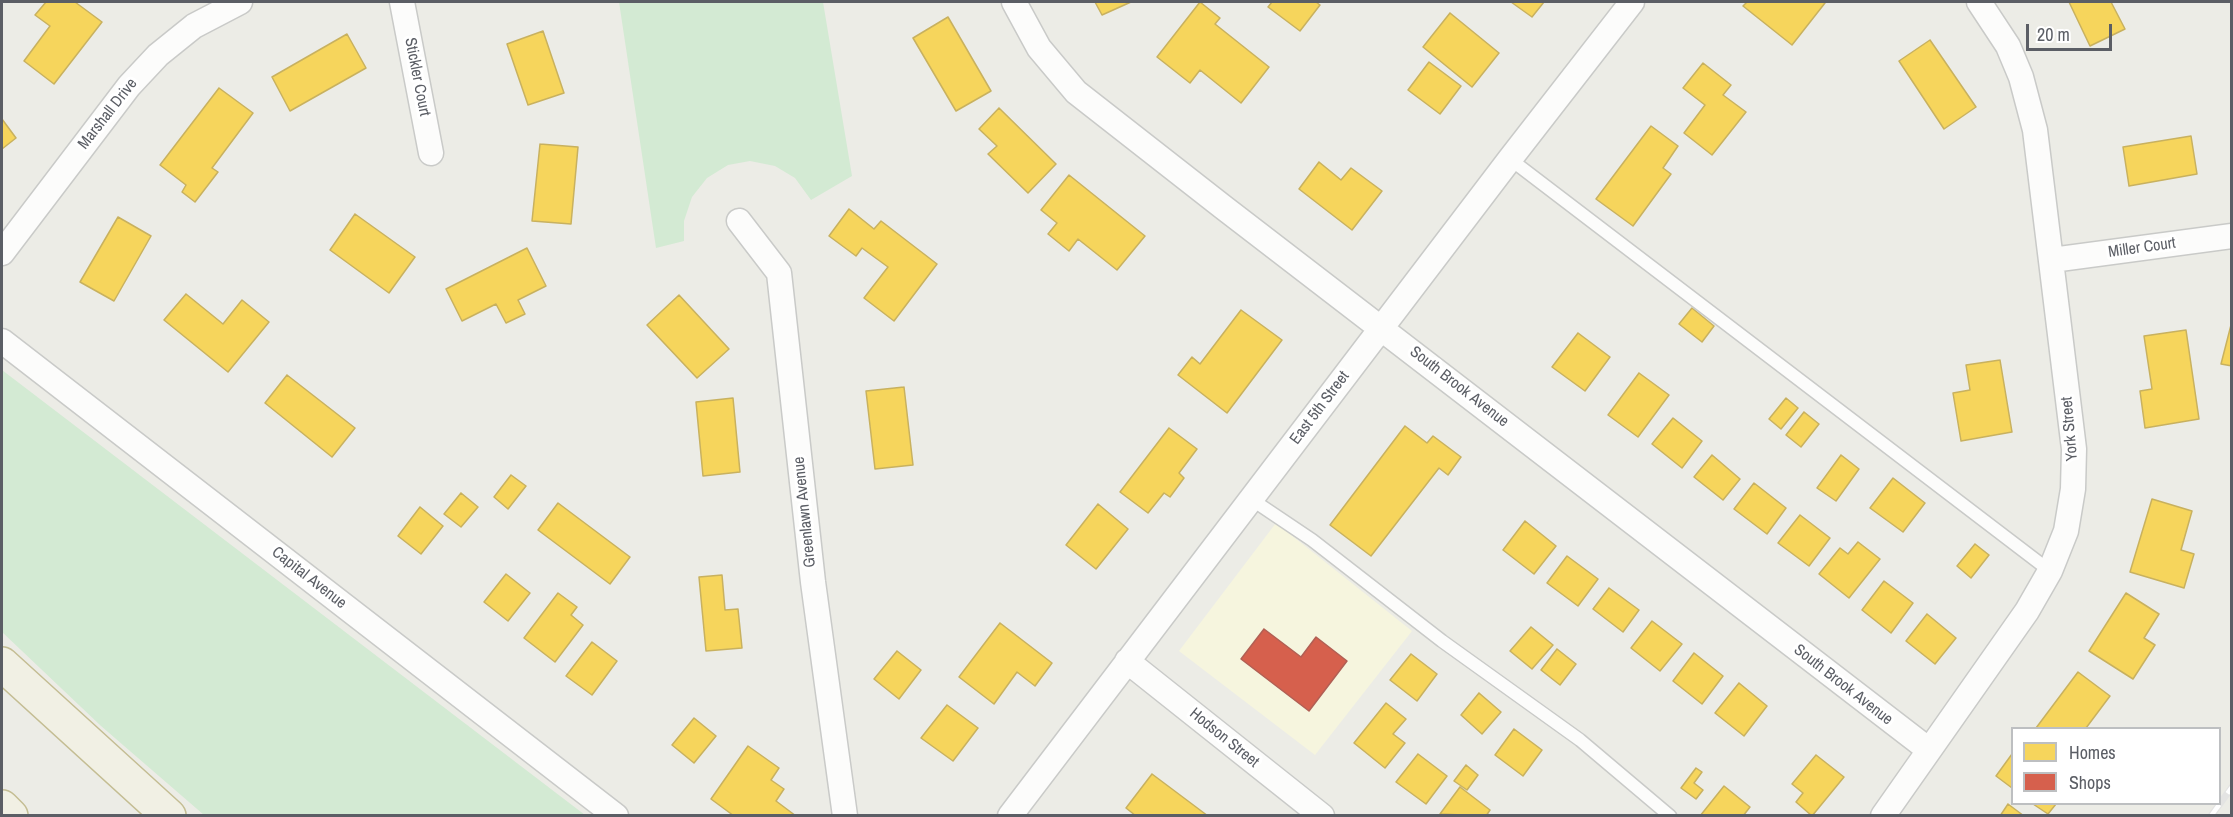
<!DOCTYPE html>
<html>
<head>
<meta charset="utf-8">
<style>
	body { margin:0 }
	#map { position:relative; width:2233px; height:817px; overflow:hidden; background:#ecece6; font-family:"Archivo Narrow",sans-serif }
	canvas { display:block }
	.frame { position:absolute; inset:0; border:3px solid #5b5e65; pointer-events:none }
	.legend { position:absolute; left:2011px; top:727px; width:210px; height:78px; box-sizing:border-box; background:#fff; border:2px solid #bdbfc1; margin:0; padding:8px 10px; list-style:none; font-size:18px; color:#5b5e65 }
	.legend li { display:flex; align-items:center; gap:12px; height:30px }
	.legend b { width:30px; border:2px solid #bdbfc1 }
	.scale { position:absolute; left:2026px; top:24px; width:86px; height:27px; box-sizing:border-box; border:3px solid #5b5e65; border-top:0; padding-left:8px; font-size:18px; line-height:21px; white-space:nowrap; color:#5b5e65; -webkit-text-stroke:4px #fff; paint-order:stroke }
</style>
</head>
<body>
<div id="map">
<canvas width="2233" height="817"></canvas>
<div class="frame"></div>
<ul class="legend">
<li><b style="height:16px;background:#f6d55c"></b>Homes</li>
<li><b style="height:16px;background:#d6604d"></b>Shops</li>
</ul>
<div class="scale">20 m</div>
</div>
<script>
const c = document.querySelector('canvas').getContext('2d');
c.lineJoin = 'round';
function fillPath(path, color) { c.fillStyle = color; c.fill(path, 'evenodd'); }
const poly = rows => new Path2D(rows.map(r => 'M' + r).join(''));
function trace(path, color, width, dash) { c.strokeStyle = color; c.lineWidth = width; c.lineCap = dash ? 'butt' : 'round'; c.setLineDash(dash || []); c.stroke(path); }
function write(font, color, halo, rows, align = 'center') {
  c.font = font + ' "Archivo Narrow",sans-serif'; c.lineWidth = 6; c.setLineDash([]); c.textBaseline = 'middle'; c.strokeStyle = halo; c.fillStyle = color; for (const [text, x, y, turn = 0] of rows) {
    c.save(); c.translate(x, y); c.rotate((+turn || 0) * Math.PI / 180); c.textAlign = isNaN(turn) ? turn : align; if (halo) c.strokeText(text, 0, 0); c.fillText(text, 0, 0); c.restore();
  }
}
const commercial = poly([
	[1276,523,1412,631,1315,755,1179,651]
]);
const green = poly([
	[619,2,823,2,852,176,811,200,795,178,775,166,750,161,728,165,707,178,692,197,684,221,684,241,656,248],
	[2,370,585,815,204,815,101,726,2,632]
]);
const homes = poly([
	[46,2,75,2,102,22,54,84,24,61,50,26,35,15,46,2],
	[1095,2,1131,2,1102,15,1095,2],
	[1200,2,1220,18,1215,24,1269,67,1241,103,1200,70,1190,83,1157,57,1200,2],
	[1272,2,1316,2,1320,5,1300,31,1268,7,1272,2],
	[1511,2,1544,2,1532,17,1511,2],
	[1747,2,1823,2,1825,3,1792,45,1743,6,1747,2],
	[2069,2,2111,2,2125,29,2090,46,2069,2],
	[1450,13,1499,53,1472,87,1423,47,1450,13],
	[948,17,991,91,956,111,913,38,948,17],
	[543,31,564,93,528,105,507,44,543,31],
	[347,34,366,68,290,111,272,77,347,34],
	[1930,40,1976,107,1944,129,1899,61,1930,40],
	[1429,62,1461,86,1440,114,1408,90,1429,62],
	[1703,63,1731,85,1723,95,1746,112,1712,155,1684,133,1705,105,1683,88,1703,63],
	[219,88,253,113,212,168,218,172,195,202,182,192,186,185,160,165,219,88],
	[999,108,1056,164,1028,193,988,154,997,146,979,129,999,108],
	[2,119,16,138,2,149,2,119],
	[1651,126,1678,146,1663,168,1671,174,1633,226,1596,199,1651,126],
	[2191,136,2197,174,2129,186,2123,147,2191,136],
	[540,144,578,147,571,224,532,221,540,144],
	[1319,162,1341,180,1351,168,1382,191,1352,230,1299,189,1319,162],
	[1069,175,1145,236,1117,270,1078,239,1069,251,1048,234,1057,223,1041,210,1069,175],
	[849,209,874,229,881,221,937,264,894,321,864,298,888,267,862,248,856,256,829,236,849,209],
	[355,214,415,257,389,293,330,250,355,214],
	[118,217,151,236,114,301,80,282,118,217],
	[527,248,546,286,518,300,525,314,506,323,496,304,462,321,446,289,527,248],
	[186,294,223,324,242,300,269,322,228,372,164,320,186,294],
	[679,295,729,349,697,378,647,325,679,295],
	[1692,308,1714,326,1702,342,1679,324,1692,308],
	[1241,310,1282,340,1227,413,1178,375,1192,357,1200,364,1241,310],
	[2231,325,2232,325,2232,366,2221,364,2231,325],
	[2186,330,2199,419,2145,428,2140,391,2152,389,2144,336,2186,330],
	[1578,333,1610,357,1585,391,1552,367,1578,333],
	[2000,360,2012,432,1961,441,1953,393,1970,390,1966,365,2000,360],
	[1639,373,1669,395,1638,437,1608,415,1639,373],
	[287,375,355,428,332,457,265,403,287,375],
	[904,387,913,465,875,469,866,391,904,387],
	[733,398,740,472,703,476,696,402,733,398],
	[1786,398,1798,408,1781,429,1769,419,1786,398],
	[1804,412,1819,424,1801,447,1786,435,1804,412],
	[1673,418,1702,441,1682,468,1652,444,1673,418],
	[1405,426,1427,443,1433,436,1461,457,1448,475,1439,468,1371,556,1330,525,1405,426],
	[1169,428,1197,449,1179,473,1184,478,1170,497,1164,493,1148,513,1120,492,1169,428],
	[1712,455,1740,479,1723,500,1694,477,1712,455],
	[1841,455,1859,469,1836,501,1817,488,1841,455],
	[511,475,526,486,508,509,494,497,511,475],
	[1893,478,1925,503,1903,532,1870,508,1893,478],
	[1754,483,1786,508,1767,534,1734,509,1754,483],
	[461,493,478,507,461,527,444,514,461,493],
	[2152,499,2192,511,2181,550,2194,554,2184,588,2130,572,2152,499],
	[558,503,630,557,610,584,538,530,558,503],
	[1098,504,1128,529,1096,569,1066,545,1098,504],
	[420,507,443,526,421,554,398,536,420,507],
	[1800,515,1830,538,1809,566,1778,543,1800,515],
	[1525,521,1556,546,1534,574,1503,550,1525,521],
	[1858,542,1880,559,1849,598,1819,574,1840,548,1848,554,1858,542],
	[1975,544,1989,555,1971,578,1957,566,1975,544],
	[1567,556,1598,579,1578,606,1547,583,1567,556],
	[506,574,530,593,508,621,484,602,506,574],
	[722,575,725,610,738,609,742,648,706,651,699,577,722,575],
	[1884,581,1913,603,1891,633,1862,610,1884,581],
	[1609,588,1639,610,1623,632,1593,609,1609,588],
	[558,593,577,607,571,615,583,625,555,662,524,638,558,593],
	[2126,593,2159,614,2144,638,2155,645,2133,679,2089,651,2126,593],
	[1927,614,1956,638,1935,664,1906,641,1927,614],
	[1652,621,1682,644,1660,671,1631,648,1652,621],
	[1000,623,1052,663,1035,686,1017,672,994,704,959,677,1000,623],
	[1531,627,1553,645,1532,669,1510,651,1531,627],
	[592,642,617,661,592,695,566,676,592,642],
	[1557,649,1576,664,1560,685,1541,670,1557,649],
	[897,651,921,670,899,699,874,679,897,651],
	[1694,653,1723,676,1702,704,1673,681,1694,653],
	[1411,654,1437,674,1417,701,1390,680,1411,654],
	[2078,672,2110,696,2086,728,2036,728,2078,672],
	[1739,683,1767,706,1744,736,1715,713,1739,683],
	[1479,693,1501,712,1482,734,1461,715,1479,693],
	[1386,703,1406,719,1393,734,1405,743,1385,768,1354,743,1386,703],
	[947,705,978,728,953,761,921,738,947,705],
	[694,718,716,736,694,763,672,745,694,718],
	[1514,729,1542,750,1523,776,1495,755,1514,729],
	[748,746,779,768,771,780,784,789,776,801,796,816,734,816,711,799,748,746],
	[1418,754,1447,776,1426,804,1396,782,1418,754],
	[2012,754,2012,788,1996,776,2012,754],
	[1816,755,1844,777,1812,816,1796,802,1803,793,1792,784,1816,755],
	[1466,765,1478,775,1467,790,1454,781,1466,765],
	[1696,768,1702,772,1694,783,1703,790,1696,799,1681,788,1696,768],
	[1152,774,1208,816,1136,816,1126,808,1152,774],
	[1724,786,1750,807,1743,816,1700,816,1724,786],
	[1460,787,1490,810,1486,816,1440,814,1460,787],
	[2008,804,2024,816,2000,816,2008,804],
	[2033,804,2056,804,2048,814,2033,804]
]);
const shops = poly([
	[1264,629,1301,657,1316,637,1347,661,1309,711,1241,659,1264,629]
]);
const service = poly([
	[1510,159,2050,571],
	[1251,499,1312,540,1442,641,1580,740,1670,816]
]);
const minor = poly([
	[402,2,431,153],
	[1014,2,1039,48,1076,92,1223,207,1929,750],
	[739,221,779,273,813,582,845,816],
	[2,253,129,86,158,55,194,26,240,2],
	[2052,260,2232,236],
	[2,341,616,816],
	[1127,661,1322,816],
	[1010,816,1510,159,1632,2],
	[1883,816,2027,611,2050,571,2066,531,2073,489,2074,449,2035,130,2021,77,2008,46,1979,2]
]);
const trunk = poly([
	[2,664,169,816],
	[2,807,11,816]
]);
const rail = poly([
	[2211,816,2232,787]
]);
const streetNames = [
	["Stickler Court",417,77,79],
	["Marshall Drive",108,114,-52],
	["Miller Court",2142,248,-8],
	["South Brook Avenue",1459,387,38],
	["East 5th Street",1320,408,-53],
	["York Street",2070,429,-95],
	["Greenlawn Avenue",805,512,-96],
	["Capital Avenue",309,578,38],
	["South Brook Avenue",1843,685,38],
	["Hodson Street",1224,738,39]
];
fillPath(commercial, '#f6f5de');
fillPath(green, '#d3ead3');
fillPath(homes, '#f6d55c');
trace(homes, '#c8b15f', 1.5);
fillPath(shops, '#d6604d');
trace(shops, '#b15f54', 1.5);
trace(service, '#c9cac8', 15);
trace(minor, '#c9cac8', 27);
trace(trunk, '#c4bd93', 36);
trace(service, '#fcfcfb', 12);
trace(minor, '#fcfcfb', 24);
trace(trunk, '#f1f0e4', 33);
trace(rail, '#e4e4e3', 7);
trace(rail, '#fff', 4.5, [14]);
write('16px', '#5b5e65', '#fff', streetNames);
</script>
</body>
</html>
